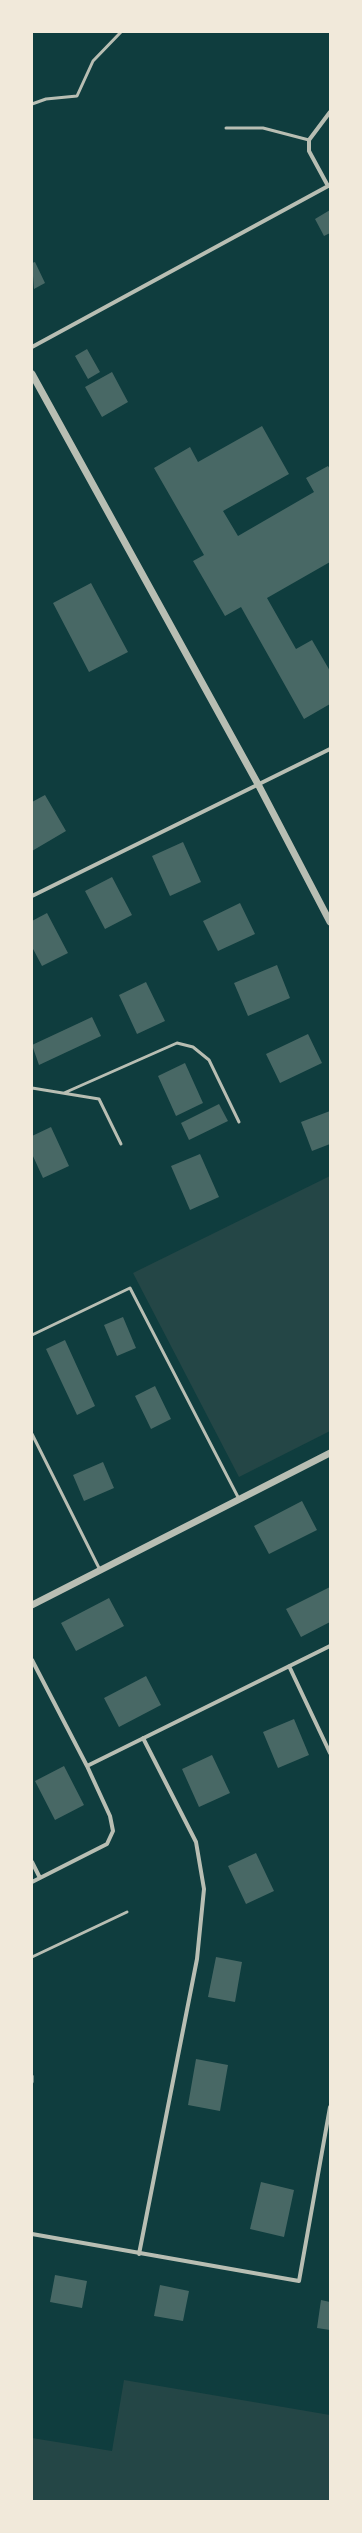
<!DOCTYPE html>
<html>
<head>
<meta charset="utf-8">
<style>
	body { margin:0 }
	#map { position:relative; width:362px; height:2533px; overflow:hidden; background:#0f3d3e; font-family:"Sofia Sans Condensed",sans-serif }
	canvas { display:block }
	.frame { position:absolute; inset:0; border:33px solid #f1e9da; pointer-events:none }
</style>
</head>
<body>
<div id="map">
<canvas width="362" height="2533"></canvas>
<div class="frame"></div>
</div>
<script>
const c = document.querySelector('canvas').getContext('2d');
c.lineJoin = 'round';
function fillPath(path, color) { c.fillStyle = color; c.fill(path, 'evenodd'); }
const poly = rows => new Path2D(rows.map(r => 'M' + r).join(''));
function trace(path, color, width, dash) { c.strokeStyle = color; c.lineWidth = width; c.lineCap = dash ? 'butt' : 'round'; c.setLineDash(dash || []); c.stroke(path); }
const green = poly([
	[330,1176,330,1431,239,1477,133,1273],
	[124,2380,330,2415,330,2501,32,2501,32,2438,112,2451]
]);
const building = poly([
	[330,210,330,233,324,236,315,219],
	[35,262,45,283,34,289,32,263],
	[87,349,100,372,88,379,75,356],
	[112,372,128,402,102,417,85,387],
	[262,426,289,474,223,511,238,536,314,492,306,478,328,466,330,469,330,562,267,598,296,649,312,640,330,671,330,704,304,719,241,607,225,616,193,561,204,555,154,468,190,447,198,462],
	[91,583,128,652,89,672,53,603],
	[45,795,66,831,32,851,32,802],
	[183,842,201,882,170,896,152,856],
	[112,877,132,915,105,929,85,891],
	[240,903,255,934,218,951,203,921],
	[47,913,68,953,42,966,32,947,32,921],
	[277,965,290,998,248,1016,234,983],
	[146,982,165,1021,137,1034,119,995],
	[92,1017,101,1036,39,1065,32,1045],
	[308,1034,322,1063,280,1083,266,1054],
	[185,1063,203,1103,176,1116,158,1076],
	[219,1104,228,1121,189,1140,181,1123],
	[330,1111,330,1144,312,1151,301,1122],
	[51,1127,69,1166,43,1178,32,1154,32,1136],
	[200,1154,219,1197,190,1210,171,1166],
	[123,1317,136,1348,117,1356,104,1325],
	[65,1340,95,1406,77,1415,46,1349],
	[155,1386,171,1419,151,1429,135,1396],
	[103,1462,114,1488,84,1501,73,1475],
	[302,1501,317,1530,269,1554,254,1526],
	[330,1587,330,1622,301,1637,286,1609],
	[109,1598,124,1626,76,1651,61,1623],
	[146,1676,161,1705,119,1727,104,1698],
	[294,1719,309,1755,278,1768,263,1732],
	[212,1755,230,1793,199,1807,182,1769],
	[64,1766,84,1805,55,1820,35,1781],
	[256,1853,274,1891,246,1904,228,1866],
	[216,1957,242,1962,235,2002,208,1997],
	[196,2059,228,2065,220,2111,188,2105],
	[261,2182,294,2190,284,2237,250,2229],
	[55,2275,87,2281,82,2308,50,2302],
	[160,2285,189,2291,183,2321,154,2316],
	[321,2300,330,2302,330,2330,317,2328]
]);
const service = poly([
	[32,104,46,99,77,96,93,61,121,32],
	[226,128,263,128,309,140],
	[32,1088,99,1099,121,1144],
	[64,1093,177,1043,193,1047,209,1060,239,1122],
	[32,1335,130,1288,239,1499],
	[32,1434,100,1570],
	[32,1957,127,1912],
	[32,2076,32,2082]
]);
const minor = poly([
	[328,186,309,151,309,140,330,112],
	[32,347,330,185],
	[32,896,330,749],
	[32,1660,87,1766,330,1646],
	[289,1666,330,1753],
	[32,1862,40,1878],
	[32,1882,107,1844,113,1831,110,1816,87,1766],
	[32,2234,299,2281,330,2107],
	[139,2254,197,1959,204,1889,196,1842,143,1738]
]);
const tertiary = poly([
	[32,374,259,786,330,922],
	[32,1605,330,1453]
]);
fillPath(green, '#244646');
fillPath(building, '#486865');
trace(service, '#b8beb3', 3);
trace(minor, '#b8beb3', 4);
trace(tertiary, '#b8beb3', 7);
</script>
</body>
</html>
